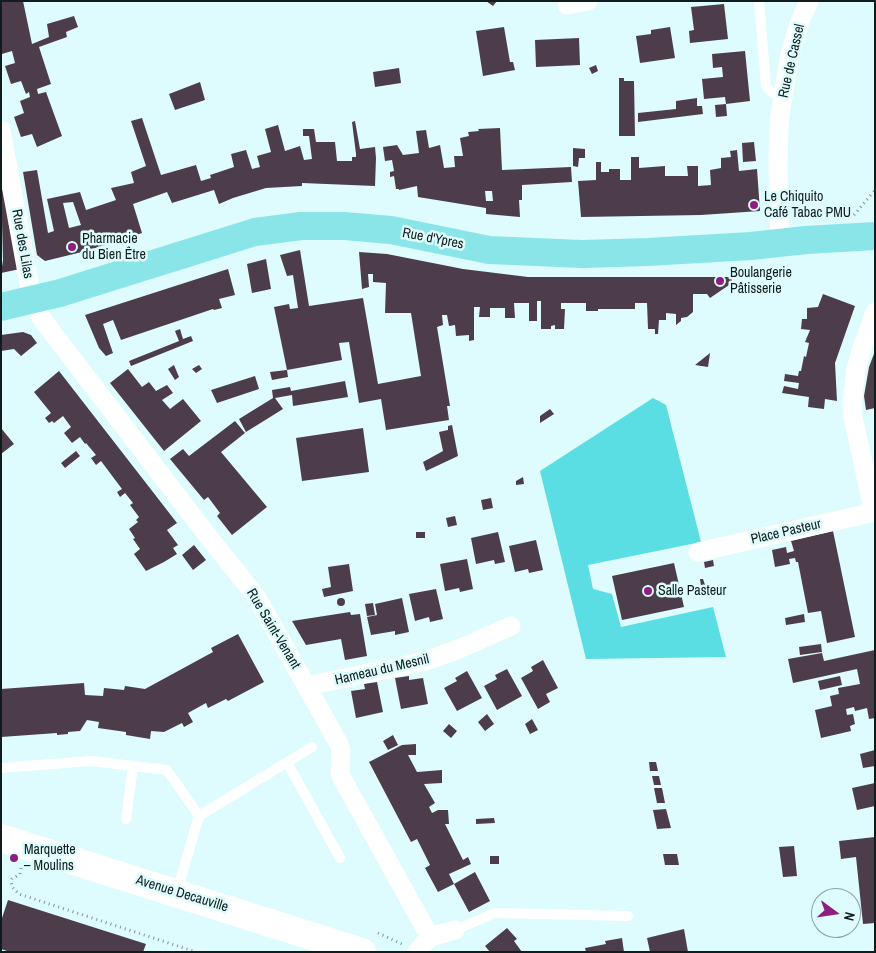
<!DOCTYPE html>
<html>
<head>
<meta charset="utf-8">
<style>
	body { margin:0 }
	#map { position:relative; width:876px; height:953px; overflow:hidden; background:#defcfd; font-family:"Archivo Narrow",sans-serif }
	canvas { display:block }
	.frame { position:absolute; inset:0; border:2px solid #111c1c; pointer-events:none }
	.north { position:absolute; left:811px; top:888px; width:50px; height:50px; box-sizing:border-box; background:#defcfd; border:1px solid #8ca2a3; border-radius:50%; rotate:104deg; font-size:14px; font-weight:700; line-height:20px; text-align:center; color:#111c1c }
	.north::after { content:''; display:block; margin:auto; width:18px; height:22px; background:#8e1e80; clip-path:polygon(50% 0,100% 100%,50% 72%,0 100%) }
</style>
</head>
<body>
<div id="map">
<canvas width="876" height="953"></canvas>
<div class="frame"></div>
<div class="north">N</div>
</div>
<script>
const c = document.querySelector('canvas').getContext('2d');
c.lineJoin = 'round';
function fillPath(path, color) { c.fillStyle = color; c.fill(path, 'evenodd'); }
const poly = rows => new Path2D(rows.map(r => 'M' + r).join(''));
function trace(path, color, width, dash) { c.strokeStyle = color; c.lineWidth = width; c.lineCap = dash ? 'butt' : 'round'; c.setLineDash(dash || []); c.stroke(path); }
function write(font, color, halo, rows, align = 'center') {
  c.font = font + ' "Archivo Narrow",sans-serif'; c.lineWidth = 5; c.setLineDash([]); c.textBaseline = 'middle'; c.strokeStyle = halo; c.fillStyle = color; for (const [text, x, y, turn = 0] of rows) {
    c.save(); c.translate(x, y); c.rotate((+turn || 0) * Math.PI / 180); c.textAlign = isNaN(turn) ? turn : align; if (halo) c.strokeText(text, 0, 0); c.fillText(text, 0, 0); c.restore();
  }
}
const green = poly([
	[653,398,666,405,701,542,588,565,593,589,612,594,621,627,713,607,726,657,586,659,540,471]
]);
const building = poly([
	[1,1,23,1,32,44,49,37,47,24,74,16,78,27,66,32,67,37,39,47,51,84,37,89,38,94,46,92,62,136,37,147,32,134,21,137,14,117,24,113,20,101,30,97,29,92,26,94,21,81,11,84,5,66,15,63,12,51,2,54],
	[486,1,497,1,493,6],
	[724,4,728,39,690,43,689,31,694,30,691,7],
	[504,27,510,62,513,62,515,70,483,76,476,31],
	[670,27,675,58,640,63,636,36,651,34,651,30],
	[579,38,580,65,536,67,535,40],
	[745,51,750,101,726,104,725,97,704,99,702,79,723,77,722,67,713,68,712,54],
	[596,65,598,71,592,74,589,68],
	[399,68,401,83,375,87,373,72],
	[619,78,624,78,624,81,634,81,635,136,619,136],
	[200,82,205,100,175,110,169,94],
	[697,98,697,106,702,106,703,114,638,122,638,113,676,109,676,101],
	[726,104,727,116,716,117,715,105],
	[142,118,161,175,196,165,201,181,211,178,210,175,234,167,231,154,246,150,252,169,260,167,257,156,271,152,265,129,278,125,285,151,300,146,304,160,312,159,309,136,303,136,303,129,314,129,316,142,335,142,337,161,352,161,352,157,356,157,356,154,352,122,355,121,360,149,375,147,376,158,375,186,302,183,302,186,266,188,233,198,219,204,214,190,172,203,167,192,133,204,142,233,86,251,45,261,37,255,23,172,37,170,48,233,54,231,47,199,80,192,86,210,116,200,111,188,134,183,131,172,146,166,131,121],
	[73,202,81,225,69,228,63,203],
	[500,128,502,170,571,167,572,182,522,185,522,200,519,200,520,217,486,214,486,208,418,197,417,186,399,190,399,189,396,189,394,176,390,177,390,172,394,171,392,160,385,161,383,147,397,145,403,155,419,153,416,131,426,130,429,148,440,145,444,168,455,167,454,156,463,156,460,138,469,136,468,132,479,131,478,129],
	[485,191,492,191,493,201,486,201],
	[754,142,756,161,743,162,742,143],
	[573,148,585,149,585,158,579,158,578,167,573,166],
	[737,150,739,171,757,169,760,211,701,215,581,217,578,181,596,180,596,162,601,162,601,172,609,172,609,169,620,169,620,180,631,180,631,157,639,157,639,168,665,166,665,176,688,176,687,166,698,166,698,186,711,185,710,170,721,168,721,158,731,157,730,151],
	[1,182,20,269,1,273,3,260],
	[300,250,309,306,363,298,378,384,421,376,411,313,385,313,386,283,373,282,373,274,368,274,369,287,362,289,359,252,387,254,463,269,528,277,732,277,732,283,710,298,707,294,693,294,693,312,687,317,681,318,681,321,676,325,676,314,666,313,666,320,659,320,658,334,655,334,655,329,648,329,647,303,635,303,635,309,598,309,598,311,586,311,586,303,561,303,561,309,565,309,564,329,555,329,555,325,551,326,551,329,541,329,541,301,537,301,537,321,529,321,529,303,514,303,515,318,505,318,505,308,490,308,490,317,479,317,480,307,474,307,474,340,469,341,469,335,456,336,455,325,449,326,447,315,442,315,443,325,437,327,450,406,447,406,449,420,386,430,381,399,359,403,349,342,339,343,342,360,287,370,274,307,289,304,290,309,298,308,293,275,287,276,280,255],
	[266,259,271,289,252,293,247,264],
	[228,269,235,295,219,299,222,308,214,310,213,309,121,340,113,320,103,324,113,353,106,356,99,348,85,315],
	[823,294,855,306,835,363,837,401,825,399,824,409,808,407,809,397,782,393,784,386,798,389,799,383,784,381,785,374,798,376,799,371,801,371,804,356,806,357,809,343,805,342,810,330,801,329,802,319,807,319,807,308,818,307],
	[180,329,183,339,191,336,193,341,131,366,129,361,179,341,175,331],
	[23,332,31,335,37,343,21,356,14,349,1,351,1,335],
	[875,351,875,408,866,410,864,396,869,367],
	[710,353,708,367,695,365],
	[174,365,179,377,175,380,168,369],
	[199,365,202,369,196,373,192,369],
	[128,369,142,387,149,382,156,391,167,385,173,393,162,400,170,409,183,399,201,421,164,451,110,383],
	[287,370,288,377,272,380,270,372],
	[59,371,177,523,167,530,178,545,173,548,177,554,164,562,146,571,134,554,140,549,133,539,135,538,129,529,138,522,136,520,139,517,130,505,133,503,125,493,120,497,117,492,122,489,101,461,96,465,91,458,96,455,86,443,85,444,80,437,72,443,64,433,71,427,63,416,54,423,52,421,49,423,45,418,51,413,34,392],
	[255,376,259,389,217,403,211,390],
	[345,381,348,397,293,406,292,395,275,398,283,409,246,432,239,419,273,398,272,390,290,387,291,391],
	[550,409,554,414,540,423,540,416],
	[235,421,245,433,221,452,267,507,232,535,217,516,220,513,208,497,204,500,170,459,183,449,189,456],
	[452,425,458,456,426,471,423,462,443,451,439,432,448,430,448,426],
	[1,428,14,444,1,454],
	[363,428,369,472,302,481,296,438],
	[76,451,80,456,65,468,61,463],
	[523,477,524,484,516,485,516,481],
	[491,498,493,508,483,510,481,500],
	[455,516,457,525,448,527,446,518],
	[833,531,855,637,827,643,821,611,808,613,798,562,796,562,795,558,789,559,790,564,775,567,772,550,786,547,787,553,794,551,791,541],
	[416,532,425,532,425,538,416,538],
	[498,532,505,562,495,564,494,560,476,564,471,538],
	[536,540,543,570,529,573,528,569,515,572,509,546],
	[194,545,206,560,193,570,182,555],
	[467,559,473,589,460,592,459,588,445,591,440,564],
	[713,560,714,566,705,568,704,562],
	[674,563,684,607,622,620,612,576],
	[349,564,353,591,324,597,322,589,331,587,328,567],
	[700,579,703,579,705,585,701,586],
	[436,589,443,619,430,622,429,617,415,621,409,594],
	[402,598,409,632,395,635,395,631,371,635,367,617,377,615,375,604],
	'337 602a4 4 0 1 1 8 0a4 4 0 1 1-8 0Z',
	[373,603,375,615,367,616,365,604],
	[350,612,351,615,360,614,367,656,345,660,341,639,306,645,292,621],
	[804,614,805,622,786,625,785,618],
	[238,634,264,682,228,701,226,699,208,708,206,703,188,713,193,722,184,727,182,723,164,732,151,731,150,739,126,735,126,732,98,728,99,722,87,720,80,731,68,732,68,734,57,735,57,733,1,737,1,689,84,683,85,695,103,696,104,688,124,690,125,686,145,689,213,652,211,648],
	[821,644,822,652,800,655,799,647],
	[875,650,875,718,869,719,867,708,855,711,854,707,846,709,847,715,853,714,855,724,850,726,851,731,821,738,815,710,832,706,830,696,839,694,838,688,860,684,857,669,793,683,788,659,822,653,824,661],
	[543,660,558,688,546,694,550,702,538,709,521,678,533,671,531,667],
	[507,669,522,696,497,710,484,686,497,679,495,675],
	[467,671,482,698,457,711,444,688,457,681,455,678],
	[409,676,409,680,423,678,428,704,401,709,395,678],
	[840,676,842,685,820,690,818,681],
	[377,682,383,712,356,718,351,691,365,689,364,684],
	[487,714,494,724,485,731,478,722],
	[532,719,538,730,530,734,525,724],
	[449,724,457,731,451,738,443,731],
	[393,735,398,745,388,750,383,741],
	[416,744,416,755,408,755,417,772,442,770,442,783,424,784,435,803,429,807,432,813,438,810,448,810,449,824,445,824,463,860,468,857,471,864,449,874,454,884,438,892,425,868,430,865,417,839,411,842,369,762,402,745],
	[875,750,875,766,863,768,860,754],
	[649,762,656,762,658,771,650,771],
	[652,776,659,776,661,785,654,785],
	[875,783,875,806,857,810,852,788],
	[654,788,662,788,665,803,657,803],
	[666,809,671,828,657,829,653,810],
	[494,818,495,823,476,824,476,819],
	[875,837,875,923,863,924,856,857,841,859,839,841],
	[794,846,797,876,783,877,779,847],
	[663,854,677,854,679,865,665,865],
	[490,856,499,856,499,864,490,864],
	[475,872,490,901,469,912,454,884],
	[8,900,146,944,143,952,10,952,1,949,1,921],
	[507,928,517,939,514,941,522,952,490,952,485,946],
	[684,929,688,952,650,952,647,938],
	[622,938,624,952,586,952,585,948,606,944,605,941]
]);
const path = poly([
	[854,215,875,190],
	[21,868,20,874,12,879,11,881,12,887,19,894,196,952],
	[378,933,402,944]
]);
const lane = poly([
	[759,1,766,85,769,90,783,100],
	[287,762,340,858],
	[1,768,91,761,167,770,199,816,312,747],
	[126,819,133,766],
	[177,891,199,816],
	[455,930,495,913,628,916]
]);
const street = poly([
	[567,5,588,1],
	[1,130,32,300,37,310,42,319,211,540,255,595,261,605,339,744,341,750,340,773,343,780,430,937,417,952],
	[780,243,778,166,779,122,790,54,800,21,809,1],
	[875,312,861,351,856,369,852,406,853,417,870,495,875,512],
	[698,552,875,512],
	[307,686,426,661,459,649,511,626],
	[430,937,455,930]
]);
const secondary = poly([
	[1,838,362,952]
]);
const primary = poly([
	[1,307,60,293,255,232,301,226,344,226,391,230,489,250,582,254,648,252,751,246,806,240,875,236]
]);
const markers = [
	[754,205,5,"#8e1e80"],
	[72,247,5,"#8e1e80"],
	[720,281,5,"#8e1e80"],
	[648,591,5,"#8e1e80"],
	[14,858,5,"#8e1e80"]
];
const streetNames = [
	["Rue de Cassel",792,61,-77],
	["Rue d'Ypres",433,239,11],
	["Rue des Lilas",22,244,80],
	["Place Pasteur",786,532,-13],
	["Rue Saint-Venant",273,629,59],
	["Hameau du Mesnil",382,670,-13],
	["Avenue Decauville",182,894,17]
];
const poiNames = [
	["Le Chiquito",764,197],
	["Café Tabac PMU",764,213],
	["Pharmacie",82,239],
	["du Bien Être",82,255],
	["Boulangerie",730,273],
	["Pâtisserie",730,289],
	["Salle Pasteur",658,591],
	["Marquette",24,850],
	["– Moulins",24,866]
];
fillPath(green, '#5adde3');
fillPath(building, '#4d3d4a');
trace(path, '#809595', 3, [1, 4]);
trace(lane, '#fff', 10);
trace(street, '#fff', 19);
trace(secondary, '#fff', 28);
trace(primary, '#8ae5e9', 28);
for (const [x, y, r, color] of markers) { const dot = new Path2D(); dot.arc(x, y, r, 0, 2 * Math.PI); c.fillStyle = color; c.fill(dot); trace(dot, '#defcfd', 2); }
write('14px', '#111c1c', '#defcfd', streetNames);
write('14px', '#111c1c', '#defcfd', poiNames, 'left');
</script>
</body>
</html>
